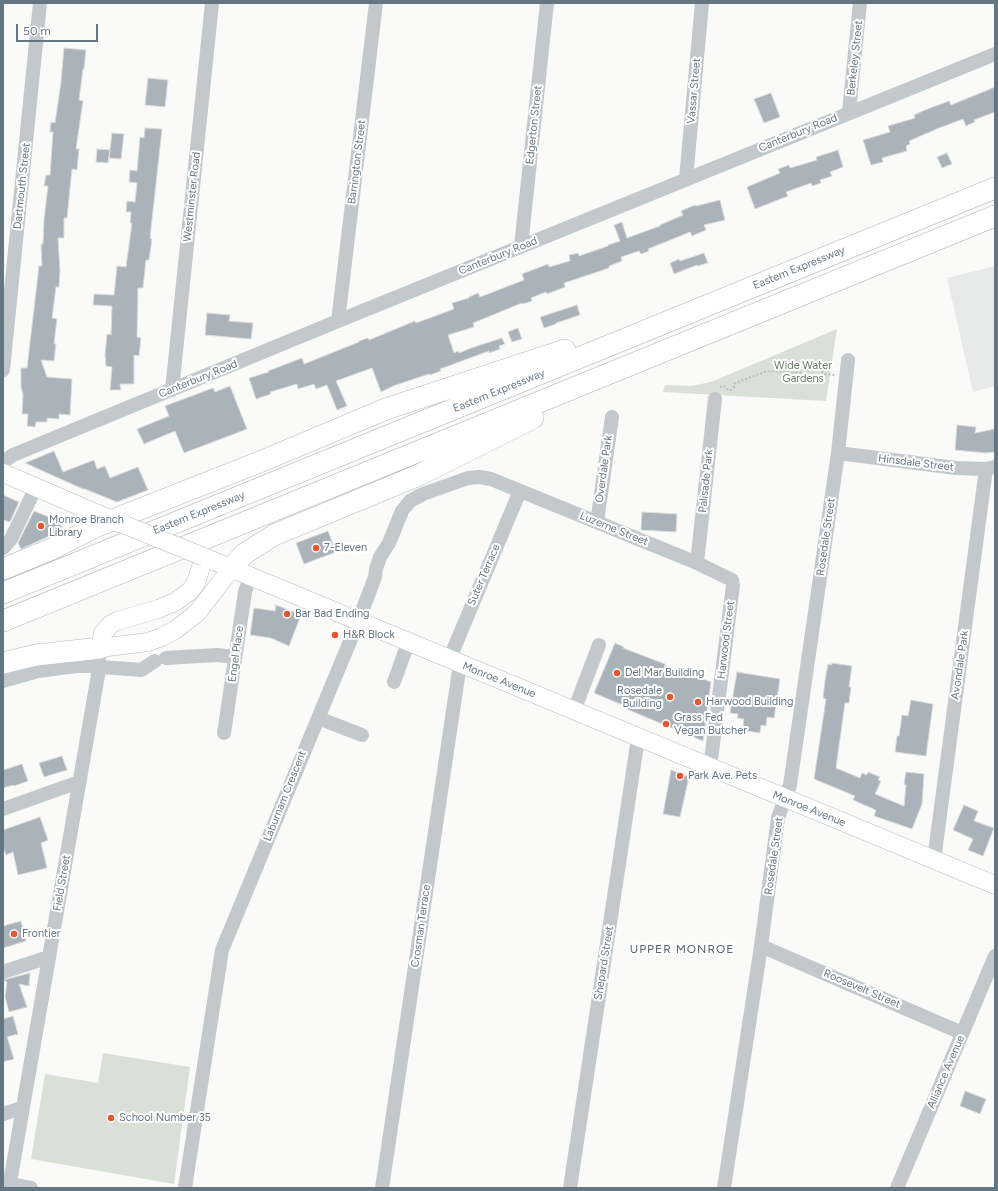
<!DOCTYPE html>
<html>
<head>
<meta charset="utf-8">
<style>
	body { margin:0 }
	#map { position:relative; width:998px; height:1191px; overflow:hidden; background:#fafaf8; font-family:Figtree,sans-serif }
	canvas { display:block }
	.frame { position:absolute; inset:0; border:4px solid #657683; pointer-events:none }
	.scale { position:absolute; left:16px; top:24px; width:82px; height:18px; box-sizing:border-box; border:2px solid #657683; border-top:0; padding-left:5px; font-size:12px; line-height:14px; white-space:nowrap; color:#657683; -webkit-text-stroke:3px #fff; paint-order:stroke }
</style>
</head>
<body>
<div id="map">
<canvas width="998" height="1191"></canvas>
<div class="frame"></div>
<div class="scale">50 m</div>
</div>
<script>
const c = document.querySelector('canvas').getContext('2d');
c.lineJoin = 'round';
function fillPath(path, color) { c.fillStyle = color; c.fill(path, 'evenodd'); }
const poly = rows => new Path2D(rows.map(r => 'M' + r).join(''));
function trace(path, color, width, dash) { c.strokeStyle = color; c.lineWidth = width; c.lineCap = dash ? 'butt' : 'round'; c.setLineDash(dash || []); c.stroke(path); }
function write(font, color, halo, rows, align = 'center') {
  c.font = font + ' Figtree,sans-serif'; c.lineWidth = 4; c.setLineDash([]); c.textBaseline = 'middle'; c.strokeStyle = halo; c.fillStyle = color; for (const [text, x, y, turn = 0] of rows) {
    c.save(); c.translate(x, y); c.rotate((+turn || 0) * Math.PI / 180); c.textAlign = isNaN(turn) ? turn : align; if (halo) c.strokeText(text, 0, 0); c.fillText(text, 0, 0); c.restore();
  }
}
const built = poly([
	[995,266,995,386,973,392,947,278]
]);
const green = poly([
	[837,329,826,401,663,392,665,385,691,386,711,382],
	[103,1053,190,1067,174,1184,31,1159,45,1074,98,1083]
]);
const building = poly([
	[64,48,86,50,84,69,83,69,79,100,83,101,76,149,79,149,77,170,72,169,67,218,64,218,64,238,58,238,60,271,59,287,56,287,52,318,57,319,54,344,56,344,54,361,41,360,47,377,72,379,70,415,59,414,59,419,47,418,47,422,36,422,35,427,27,426,28,414,22,414,23,394,21,387,21,368,27,368,39,266,42,266,41,244,43,244,44,219,48,186,44,186,46,175,50,175,53,132,50,132,51,122,55,123,61,82,64,48],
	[148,78,168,80,165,107,145,105,148,78],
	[995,87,995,112,974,120,975,122,966,126,963,119,939,128,909,141,910,144,906,146,907,151,882,158,883,162,871,165,863,140,890,132,888,126,915,118,914,115,925,110,949,101,951,105,995,87],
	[771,93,780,117,764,123,754,99,771,93],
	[145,128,162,129,150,238,152,239,149,260,146,260,143,288,138,288,137,337,141,338,139,356,134,355,134,384,120,384,121,390,110,390,112,367,106,366,105,355,107,334,111,335,112,306,93,305,94,294,114,295,117,266,126,267,132,223,130,223,131,212,126,212,127,201,135,202,137,183,129,182,130,170,137,171,140,137,144,138,145,128],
	[112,133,124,134,121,159,109,158,112,133],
	[97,149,110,150,108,163,96,162,97,149],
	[838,150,843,167,830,172,832,176,820,180,821,183,812,186,811,183,786,192,788,196,755,209,747,187,780,173,778,169,789,165,790,168,817,160,816,157,838,150],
	[947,153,952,164,942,168,937,157,947,153],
	[720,200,725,220,704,225,706,230,692,236,690,232,648,249,649,251,641,254,639,251,621,257,622,261,609,266,609,268,564,283,565,287,547,294,546,292,531,298,532,301,523,304,522,303,473,323,474,327,448,335,454,353,458,351,459,353,471,348,502,338,505,344,499,346,500,349,489,353,489,351,440,369,441,371,430,375,429,374,393,386,381,392,372,368,336,381,347,406,337,410,327,385,316,389,314,384,298,389,297,384,270,392,271,394,256,399,249,378,269,372,268,371,302,358,304,364,359,342,359,341,368,338,369,340,415,321,416,323,454,309,452,303,469,298,469,297,478,293,480,297,524,280,522,274,548,264,549,267,570,261,569,255,578,253,579,256,608,246,608,245,620,241,614,225,622,222,627,238,660,226,660,225,683,215,681,211,695,205,696,206,720,200],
	[704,253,708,263,697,266,697,265,674,274,670,263,679,259,680,261,704,253],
	[577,305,580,315,556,323,556,324,544,328,540,317,577,305],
	[207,313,230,315,229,321,253,323,251,339,205,335,207,313],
	[518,328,522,339,512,342,508,332,518,328],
	[230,386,247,429,184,453,175,431,144,444,137,429,169,416,165,406,213,388,215,392,230,386],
	[957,425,976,427,975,433,995,429,995,452,986,453,955,450,957,425],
	[54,451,63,472,94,460,97,469,105,466,110,478,138,467,148,490,117,502,85,489,83,489,25,463,54,451],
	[3,495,19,502,10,522,3,520,3,495],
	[34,511,59,521,63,530,21,549,18,543,34,511],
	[642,512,677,514,676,532,641,530,642,512],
	[328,531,336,552,304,564,296,543,328,531],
	[276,605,301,615,289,646,271,638,250,635,254,608,275,611,276,605],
	[615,643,624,647,623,648,665,664,665,666,694,678,695,676,711,682,703,741,624,708,625,706,594,693,615,643],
	[832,663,852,666,849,687,851,687,849,703,845,703,836,768,860,778,862,773,867,775,868,772,880,777,878,780,881,781,875,794,904,806,906,785,904,784,906,772,924,774,922,804,912,829,874,816,876,810,853,800,855,796,814,779,826,699,823,698,825,680,828,664,831,665,832,663],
	[737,672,780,679,774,718,767,717,766,726,761,725,760,733,747,731,747,728,743,727,744,719,737,718,738,714,730,713,737,672],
	[911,700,933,704,926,756,895,752,897,736,899,736,902,715,908,716,911,700],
	[62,756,67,770,44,777,39,763,62,756],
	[22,764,28,781,14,786,13,785,3,788,3,770,22,764],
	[671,770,689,777,680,817,663,814,671,770],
	[964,805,978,811,974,821,994,828,983,856,968,850,973,839,953,830,964,805],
	[40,817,48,840,41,843,47,868,18,875,13,852,6,855,3,847,3,830,40,817],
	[21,921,26,941,3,948,3,926,21,921],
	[30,973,29,986,19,984,27,1007,9,1012,5,997,7,982,3,980,30,973],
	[13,1016,18,1034,7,1037,14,1059,3,1062,3,1019,13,1016],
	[965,1091,986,1099,980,1114,960,1106,965,1091]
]);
const path = poly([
	[720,387,724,386,726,389,731,390,734,387,735,383,767,371,805,373,814,368,818,369,825,374,835,375]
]);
const minor = poly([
	[849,112,860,3],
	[686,179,702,3],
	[521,246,547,3],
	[338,321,376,3],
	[3,370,40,3],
	[172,390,212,3],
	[838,453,956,468,986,469,994,467],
	[3,462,13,455,338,321,995,54],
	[597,522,612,417],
	[3,548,11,539,36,487],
	[697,563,715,399],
	[166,658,217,655,235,657],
	[449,660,520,491],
	[3,681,38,671,76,666,89,666,141,670,155,661],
	[394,682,408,643],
	[574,711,599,645],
	[318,718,362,735],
	[224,733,245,592,250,577],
	[3,809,79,782],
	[934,860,986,469],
	[761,946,962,1033],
	[3,972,49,957],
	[3,1114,22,1108],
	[9,1184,31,1188],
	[9,1188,98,675,100,648],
	[185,1188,222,950,358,622,375,577,376,569,380,557,389,543,402,511,410,501,423,494,468,478,479,477,491,479,697,563,732,580,733,585,710,768],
	[382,1188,460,664],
	[570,1188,638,738],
	[724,1188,761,946,778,818,790,785,838,453,848,360],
	[897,1188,995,956]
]);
const major = poly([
	[3,473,121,524],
	[231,569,197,613,175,630,162,637,148,642,100,648,103,633,110,625,117,621,158,609,175,602,190,591,196,583,204,557,995,885]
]);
const highway = poly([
	[3,569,52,549,95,527,262,461,386,409,565,350],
	[231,569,244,554,274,535,419,475,533,418],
	[3,593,995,188],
	[3,621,995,216],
	[3,663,36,655,100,648]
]);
const majorBridge = poly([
	[125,525,204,557]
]);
const markers = [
	[41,526,4,"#e4572e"],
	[316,548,4,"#e4572e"],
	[287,614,4,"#e4572e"],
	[335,635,4,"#e4572e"],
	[617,673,4,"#e4572e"],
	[670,697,4,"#e4572e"],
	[698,702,4,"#e4572e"],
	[666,724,4,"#e4572e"],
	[680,776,4,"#e4572e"],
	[14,934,4,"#e4572e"],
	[111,1118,4,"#e4572e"]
];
const streetNames = [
	["Berkeley Street",855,58,-84],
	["Vassar Street",694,91,-85],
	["Edgerton Street",534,125,-84],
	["Canterbury Road",798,133,-22],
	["Barrington Street",357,162,-83],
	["Dartmouth Street",22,186,-84],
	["Westminster Road",192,197,-84],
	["Canterbury Road",498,256,-22],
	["Eastern Expressway",799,268,-22],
	["Canterbury Road",198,379,-22],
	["Eastern Expressway",499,391,-22],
	["Hinsdale Street",916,463,7],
	["Overdale Park",604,469,-82],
	["Palisade Park",706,481,-84],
	["Eastern Expressway",199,513,-22],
	["Luzerne Street",614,529,22],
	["Rosedale Street",826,537,-82],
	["Suter Terrace",484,575,-67],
	["Harwood Street",726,640,-83],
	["Engel Place",236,654,-82],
	["Avondale Park",960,665,-82],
	["Monroe Avenue",499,680,22],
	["Laburnam Crescent",285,796,-68],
	["Monroe Avenue",809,809,22],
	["Rosedale Street",774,856,-82],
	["Field Street",62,883,-80],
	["Crosman Terrace",421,926,-82],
	["Shepard Street",604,963,-81],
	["Roosevelt Street",862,989,23],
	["Alliance Avenue",946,1072,-67]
];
const parkNames = [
	["Wide Water",803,366],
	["Gardens",803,379]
];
const poiNames = [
	["Monroe Branch",49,520],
	["Library",49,533],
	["7-Eleven",324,548],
	["Bar Bad Ending",295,614],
	["H&R Block",343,635],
	["Del Mar Building",625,673],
	["Rosedale",662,691,"right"],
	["Building",662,704,"right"],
	["Harwood Building",706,702],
	["Grass Fed",674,718],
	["Vegan Butcher",674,731],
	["Park Ave. Pets",688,776],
	["Frontier",22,934],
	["School Number 35",119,1118]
];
const neighbourhoodNames = [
	["UPPER MONROE",682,949]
];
fillPath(built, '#e8e9e9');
fillPath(green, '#dadfd7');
fillPath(building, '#aab3b9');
trace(building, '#dcdcda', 1);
trace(major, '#b5babe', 19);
trace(highway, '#b4b9bd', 22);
trace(path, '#bbbfc2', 2, [2, 2]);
trace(minor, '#c3c8cc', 14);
trace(major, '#fff', 18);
trace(highway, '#fff', 21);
trace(majorBridge, '#b5babe', 19, []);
trace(majorBridge, '#fff', 18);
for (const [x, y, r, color] of markers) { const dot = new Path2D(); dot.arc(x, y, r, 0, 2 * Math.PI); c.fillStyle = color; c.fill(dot); trace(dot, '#fff', 1.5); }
write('11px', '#657683', '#fff', streetNames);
write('11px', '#687a64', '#fff', parkNames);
write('11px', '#657683', '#fff', poiNames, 'left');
c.letterSpacing = '1px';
write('12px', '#57646e', '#fff', neighbourhoodNames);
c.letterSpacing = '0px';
</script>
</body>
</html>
